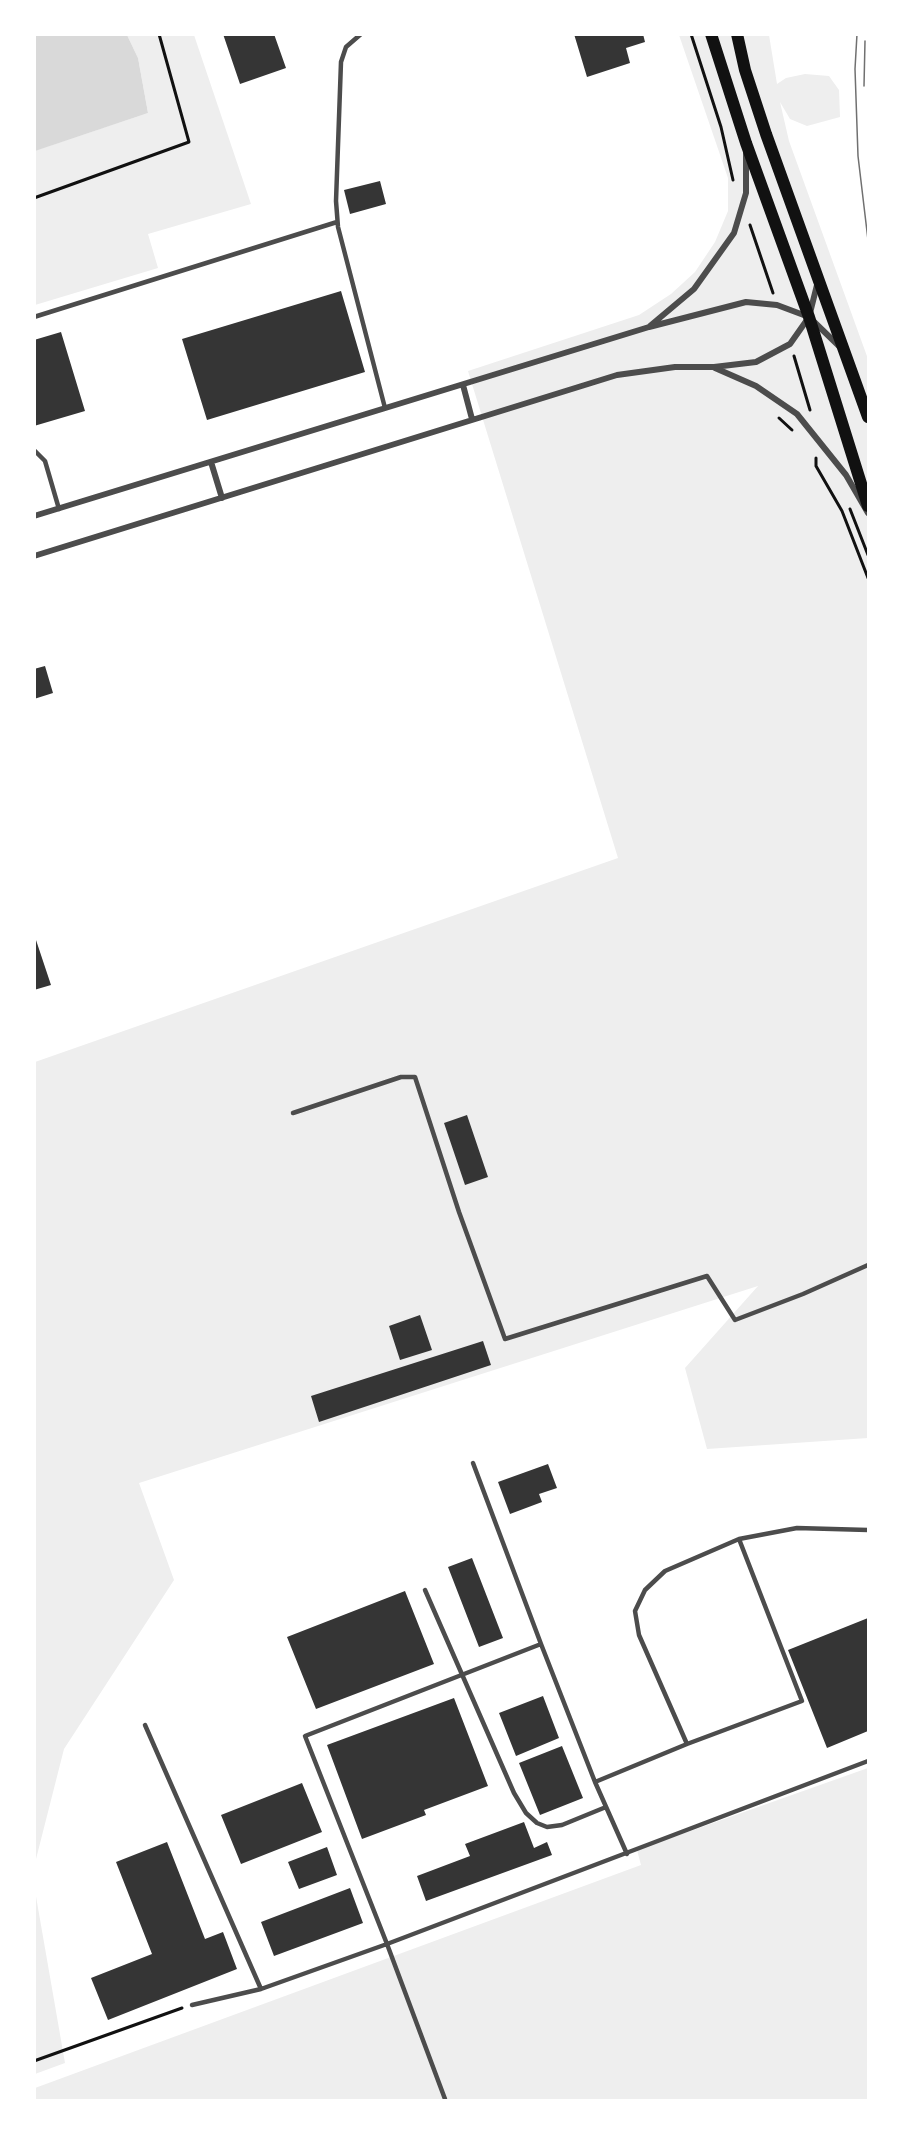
<!DOCTYPE html>
<html>
<head>
<meta charset="utf-8">
<style>
	body { margin:0 }
	#map { position:relative; width:903px; height:2135px; overflow:hidden; background:#fff; font-family:"DM Sans",sans-serif }
	canvas { display:block }
	.frame { position:absolute; inset:0; border:36px solid #fff; pointer-events:none }
</style>
</head>
<body>
<div id="map">
<canvas width="903" height="2135"></canvas>
<div class="frame"></div>
</div>
<script>
const c = document.querySelector('canvas').getContext('2d');
c.lineJoin = 'round';
function fillPath(path, color) { c.fillStyle = color; c.fill(path, 'evenodd'); }
const poly = rows => new Path2D(rows.map(r => 'M' + r).join(''));
function trace(path, color, width, dash) { c.strokeStyle = color; c.lineWidth = width; c.lineCap = dash ? 'butt' : 'round'; c.setLineDash(dash || []); c.stroke(path); }
const green = poly([
	[127,35,194,35,251,204,148,234,158,268,35,305,34,151,148,113,138,58],
	[679,35,769,35,777,84,786,78,805,74,829,76,839,90,840,117,807,126,790,119,780,102,789,141,868,359,868,1438,707,1449,685,1368,758,1286,139,1483,174,1580,64,1749,35,1863,35,1062,618,858,468,371,639,315,671,294,695,272,715,242,728,211,728,178],
	[868,1768,868,2100,35,2100,35,2088,641,1865,637,1850],
	[34,1885,65,2063,35,2074,34,2074]
]);
const water = poly([
	[34,35,127,35,138,58,148,113,35,151]
]);
const building = poly([
	[223,34,274,34,286,68,240,84],
	[574,34,643,34,645,42,626,48,630,63,587,77],
	[380,181,386,204,350,214,344,190],
	[341,291,365,372,207,420,182,339],
	[61,332,85,411,34,426,34,340],
	[45,666,53,693,34,699,34,669],
	[34,934,51,985,34,990],
	[467,1115,488,1177,465,1185,444,1123],
	[420,1315,432,1350,400,1360,389,1326],
	[483,1341,491,1365,319,1422,311,1396],
	[548,1464,557,1488,539,1494,542,1502,510,1514,498,1482],
	[472,1558,503,1638,479,1647,448,1567],
	[405,1591,434,1664,316,1709,287,1637],
	[868,1618,868,1731,827,1748,788,1650],
	[543,1696,559,1738,516,1756,499,1713],
	[454,1698,488,1786,424,1810,426,1815,362,1839,327,1745],
	[562,1746,583,1798,540,1815,519,1763],
	[302,1783,322,1832,241,1864,221,1815],
	[524,1822,534,1848,547,1842,552,1855,426,1901,417,1876,470,1856,465,1844],
	[167,1842,205,1939,223,1932,237,1969,108,2020,91,1978,152,1954,116,1862],
	[327,1847,337,1875,299,1889,288,1862],
	[350,1888,363,1923,274,1956,261,1922]
]);
const path = poly([
	[691,34,721,127,733,180],
	[34,198,189,142,159,34],
	[750,225,773,293],
	[794,356,810,410],
	[779,418,792,430],
	[816,458,816,466,842,511,868,578],
	[850,509,868,555],
	[34,2061,182,2008]
]);
const service = poly([
	[361,34,346,47,341,62,336,201,338,227,385,408],
	[34,317,337,222],
	[34,450,45,461,59,509],
	[293,1113,401,1077,415,1077,459,1212,505,1339,707,1276,735,1320,803,1294,868,1265],
	[473,1463,541,1644],
	[425,1590,514,1793,526,1813,537,1823,547,1827,562,1825,606,1807],
	[145,1725,261,1989],
	[687,1744,639,1635,635,1611,645,1590,665,1571,739,1539,797,1528,868,1530],
	[595,1782,687,1744,802,1701,739,1539],
	[192,2005,261,1989,387,1944,868,1761],
	[445,2099,387,1944,305,1736,541,1644,595,1782,627,1854]
]);
const minor = poly([
	[650,326,694,289,734,233,746,193,746,153],
	[715,368,756,386,797,414,846,475,868,513],
	[463,385,472,419],
	[211,462,222,498],
	[34,516,649,327,746,302,777,305,809,317,839,346],
	[34,556,617,375,675,367,714,367,756,362,790,344,809,317,817,285]
]);
const secondary = poly([
	[711,34,746,143,809,317,868,506],
	[737,34,745,70,766,134,868,417]
]);
const tram = poly([
	[857,34,855,69,858,156,868,240],
	[864,86,865,41]
]);
fillPath(green, '#eee');
fillPath(water, '#d9d9d9');
fillPath(building, '#353535');
trace(path, '#111', 3);
trace(service, '#4c4c4c', 4.5);
trace(minor, '#4c4c4c', 6);
trace(secondary, '#111', 12);
trace(tram, '#707070', 1.5);
</script>
</body>
</html>
